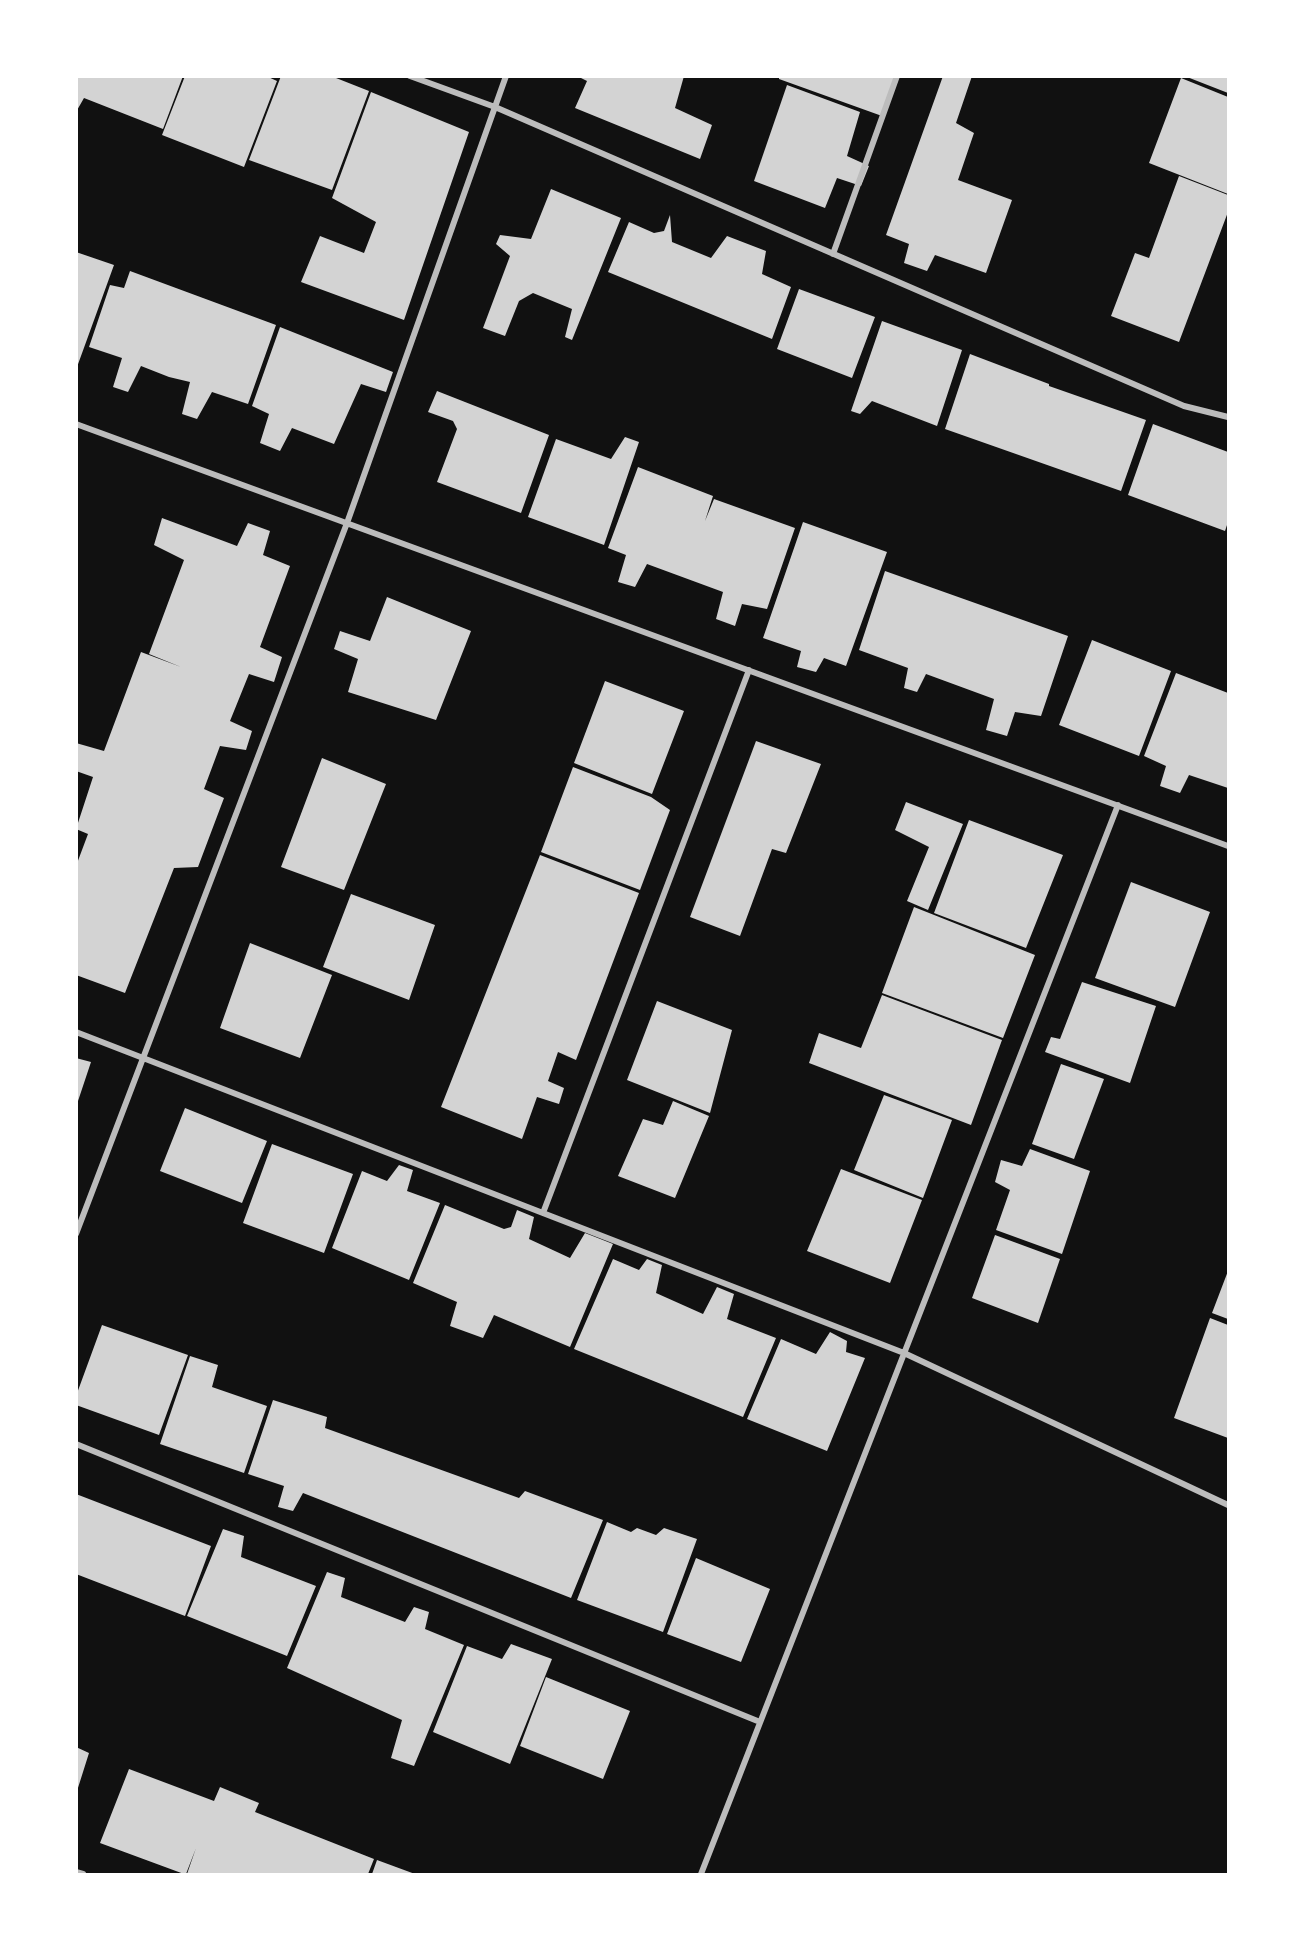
<!DOCTYPE html>
<html>
<head>
<meta charset="utf-8">
<style>
	body { margin:0 }
	#map { position:relative; width:1305px; height:1951px; overflow:hidden; background:#111; font-family:Bitter,serif }
	canvas { display:block }
	.frame { position:absolute; inset:0; border:78px solid #fff; pointer-events:none }
</style>
</head>
<body>
<div id="map">
<canvas width="1305" height="1951"></canvas>
<div class="frame"></div>
</div>
<script>
const c = document.querySelector('canvas').getContext('2d');
c.lineJoin = 'round';
function fillPath(path, color) { c.fillStyle = color; c.fill(path, 'evenodd'); }
const poly = rows => new Path2D(rows.map(r => 'M' + r).join(''));
function trace(path, color, width, dash) { c.strokeStyle = color; c.lineWidth = width; c.lineCap = dash ? 'butt' : 'round'; c.setLineDash(dash || []); c.stroke(path); }
const building = poly([
	[76,76,183,76,163,129,84,98,76,112],
	[185,76,266,76,277,81,244,167,162,135],
	[281,76,331,76,369,91,332,190,249,160],
	[577,76,684,76,675,108,712,125,700,159,575,108,587,81],
	[779,76,895,76,882,116,779,79],
	[943,76,972,76,956,123,974,133,958,180,1012,200,986,273,935,255,927,271,904,263,909,244,886,235],
	[1187,76,1228,76,1228,93,1187,77],
	[1181,78,1228,97,1228,194,1149,163],
	[787,85,860,112,847,156,869,166,861,186,837,178,825,208,754,181],
	[371,92,469,132,404,320,301,282,320,236,364,253,376,222,332,198],
	[1179,176,1228,195,1228,212,1179,342,1111,316,1135,253,1149,258],
	[551,189,621,218,572,340,565,337,572,309,533,293,519,301,505,336,483,328,510,256,496,244,500,235,531,239],
	[670,215,672,242,711,258,727,236,766,251,762,274,791,287,772,339,608,272,629,222,654,233,664,231],
	[76,252,114,265,77,367,76,367],
	[130,271,276,325,248,404,212,392,197,419,182,414,190,382,169,377,141,366,128,392,113,387,122,358,89,347,110,285,124,288],
	[799,289,875,317,852,378,777,349],
	[882,321,962,350,937,426,872,401,860,414,851,411],
	[280,327,393,372,386,392,361,384,334,444,292,428,280,451,260,443,269,414,252,406],
	[970,354,1049,384,1049,386,1146,420,1121,491,945,429],
	[437,391,549,435,521,513,437,482,457,429,453,421,428,412],
	[1153,424,1228,452,1228,522,1225,531,1128,495],
	[625,437,639,442,604,545,528,517,556,439,611,459],
	[638,467,713,496,705,521,714,499,795,528,767,609,742,604,735,626,716,619,723,592,647,564,635,587,618,582,626,555,608,548],
	[162,518,237,546,248,523,270,531,263,555,290,566,260,647,282,657,274,682,249,674,230,721,252,731,246,750,220,746,204,789,224,798,198,867,174,868,125,993,76,975,76,866,88,834,76,829,93,777,76,771,76,743,104,751,141,652,181,667,149,654,184,560,154,545],
	[803,522,887,552,846,666,824,658,816,672,797,667,801,651,763,638],
	[885,571,1068,636,1041,716,1015,712,1007,736,986,730,994,699,926,674,917,692,904,688,908,668,859,650],
	[387,597,471,631,436,720,348,692,358,659,334,649,340,631,370,641],
	[1092,640,1171,671,1139,756,1059,725],
	[1176,673,1228,693,1228,788,1189,775,1180,793,1160,786,1166,766,1144,756],
	[605,681,684,711,652,794,574,763],
	[756,741,821,764,786,853,772,849,740,936,690,917],
	[322,758,386,784,344,890,281,867],
	[573,767,651,797,670,810,640,890,541,852],
	[906,802,963,824,928,910,907,901,929,847,895,830],
	[969,820,1063,855,1026,948,934,913],
	[540,855,639,893,576,1060,558,1052,548,1081,564,1088,559,1104,537,1097,522,1139,441,1107],
	[1131,882,1210,912,1175,1007,1095,978],
	[351,894,435,925,409,1000,323,967],
	[914,907,1035,955,1003,1038,882,993],
	[250,943,332,975,300,1058,220,1028],
	[1082,982,1156,1006,1130,1083,1045,1052,1051,1037,1060,1039],
	[882,995,1002,1040,971,1125,809,1063,819,1033,861,1048],
	[657,1001,732,1030,710,1113,627,1080],
	[76,1058,91,1062,77,1104,76,1103],
	[1061,1064,1104,1079,1074,1159,1032,1144],
	[884,1095,952,1120,923,1198,854,1170],
	[673,1101,709,1116,675,1198,618,1176,643,1119,663,1125],
	[185,1108,267,1141,242,1203,160,1171],
	[272,1144,353,1174,324,1253,243,1223],
	[1030,1149,1090,1171,1062,1254,996,1230,1010,1190,995,1182,1001,1160,1022,1166],
	[399,1165,413,1170,407,1191,440,1203,409,1280,332,1248,362,1171,387,1181],
	[841,1169,922,1200,890,1283,807,1251],
	[445,1205,504,1229,511,1227,517,1210,534,1217,529,1239,570,1258,585,1233,613,1244,570,1347,494,1315,483,1338,450,1326,457,1302,413,1283],
	[995,1235,1060,1259,1038,1323,972,1298],
	[613,1259,639,1270,647,1259,662,1265,656,1293,703,1314,717,1287,734,1294,727,1319,776,1338,743,1417,574,1349],
	[1228,1271,1228,1319,1212,1313],
	[1210,1318,1228,1325,1228,1438,1174,1418],
	[102,1325,188,1355,159,1435,76,1405,76,1396],
	[830,1332,847,1341,846,1352,865,1358,827,1451,747,1419,781,1339,816,1354],
	[190,1356,218,1365,212,1387,267,1406,244,1473,160,1444],
	[273,1400,327,1417,325,1428,519,1498,525,1491,603,1520,571,1598,303,1493,293,1511,278,1507,284,1486,248,1474],
	[76,1494,211,1546,185,1616,76,1574],
	[607,1522,631,1532,637,1528,656,1535,664,1528,697,1539,663,1632,577,1600],
	[223,1529,244,1536,241,1557,316,1586,287,1656,187,1616],
	[696,1558,770,1589,741,1662,667,1634],
	[327,1572,345,1578,341,1597,405,1622,414,1607,429,1612,425,1629,464,1645,414,1766,391,1758,402,1720,287,1668],
	[511,1644,552,1659,510,1764,433,1732,467,1646,502,1659],
	[546,1677,630,1711,603,1779,520,1746],
	[76,1747,89,1753,77,1791,76,1791],
	[129,1769,214,1801,220,1787,259,1803,255,1812,374,1859,368,1874,187,1874,196,1848,186,1874,184,1874,100,1843],
	[377,1860,415,1874,372,1874]
]);
const minor = poly([
	[410,76,495,107,1184,406,1228,417],
	[833,254,897,76],
	[76,424,1228,846],
	[76,1032,904,1353,1228,1505],
	[543,1213,749,670],
	[76,1234,347,523,506,76],
	[76,1444,760,1722],
	[76,1872,83,1874],
	[701,1874,1118,805]
]);
fillPath(building, '#d3d3d3');
trace(minor, '#bcbcbc', 6);
</script>
</body>
</html>
